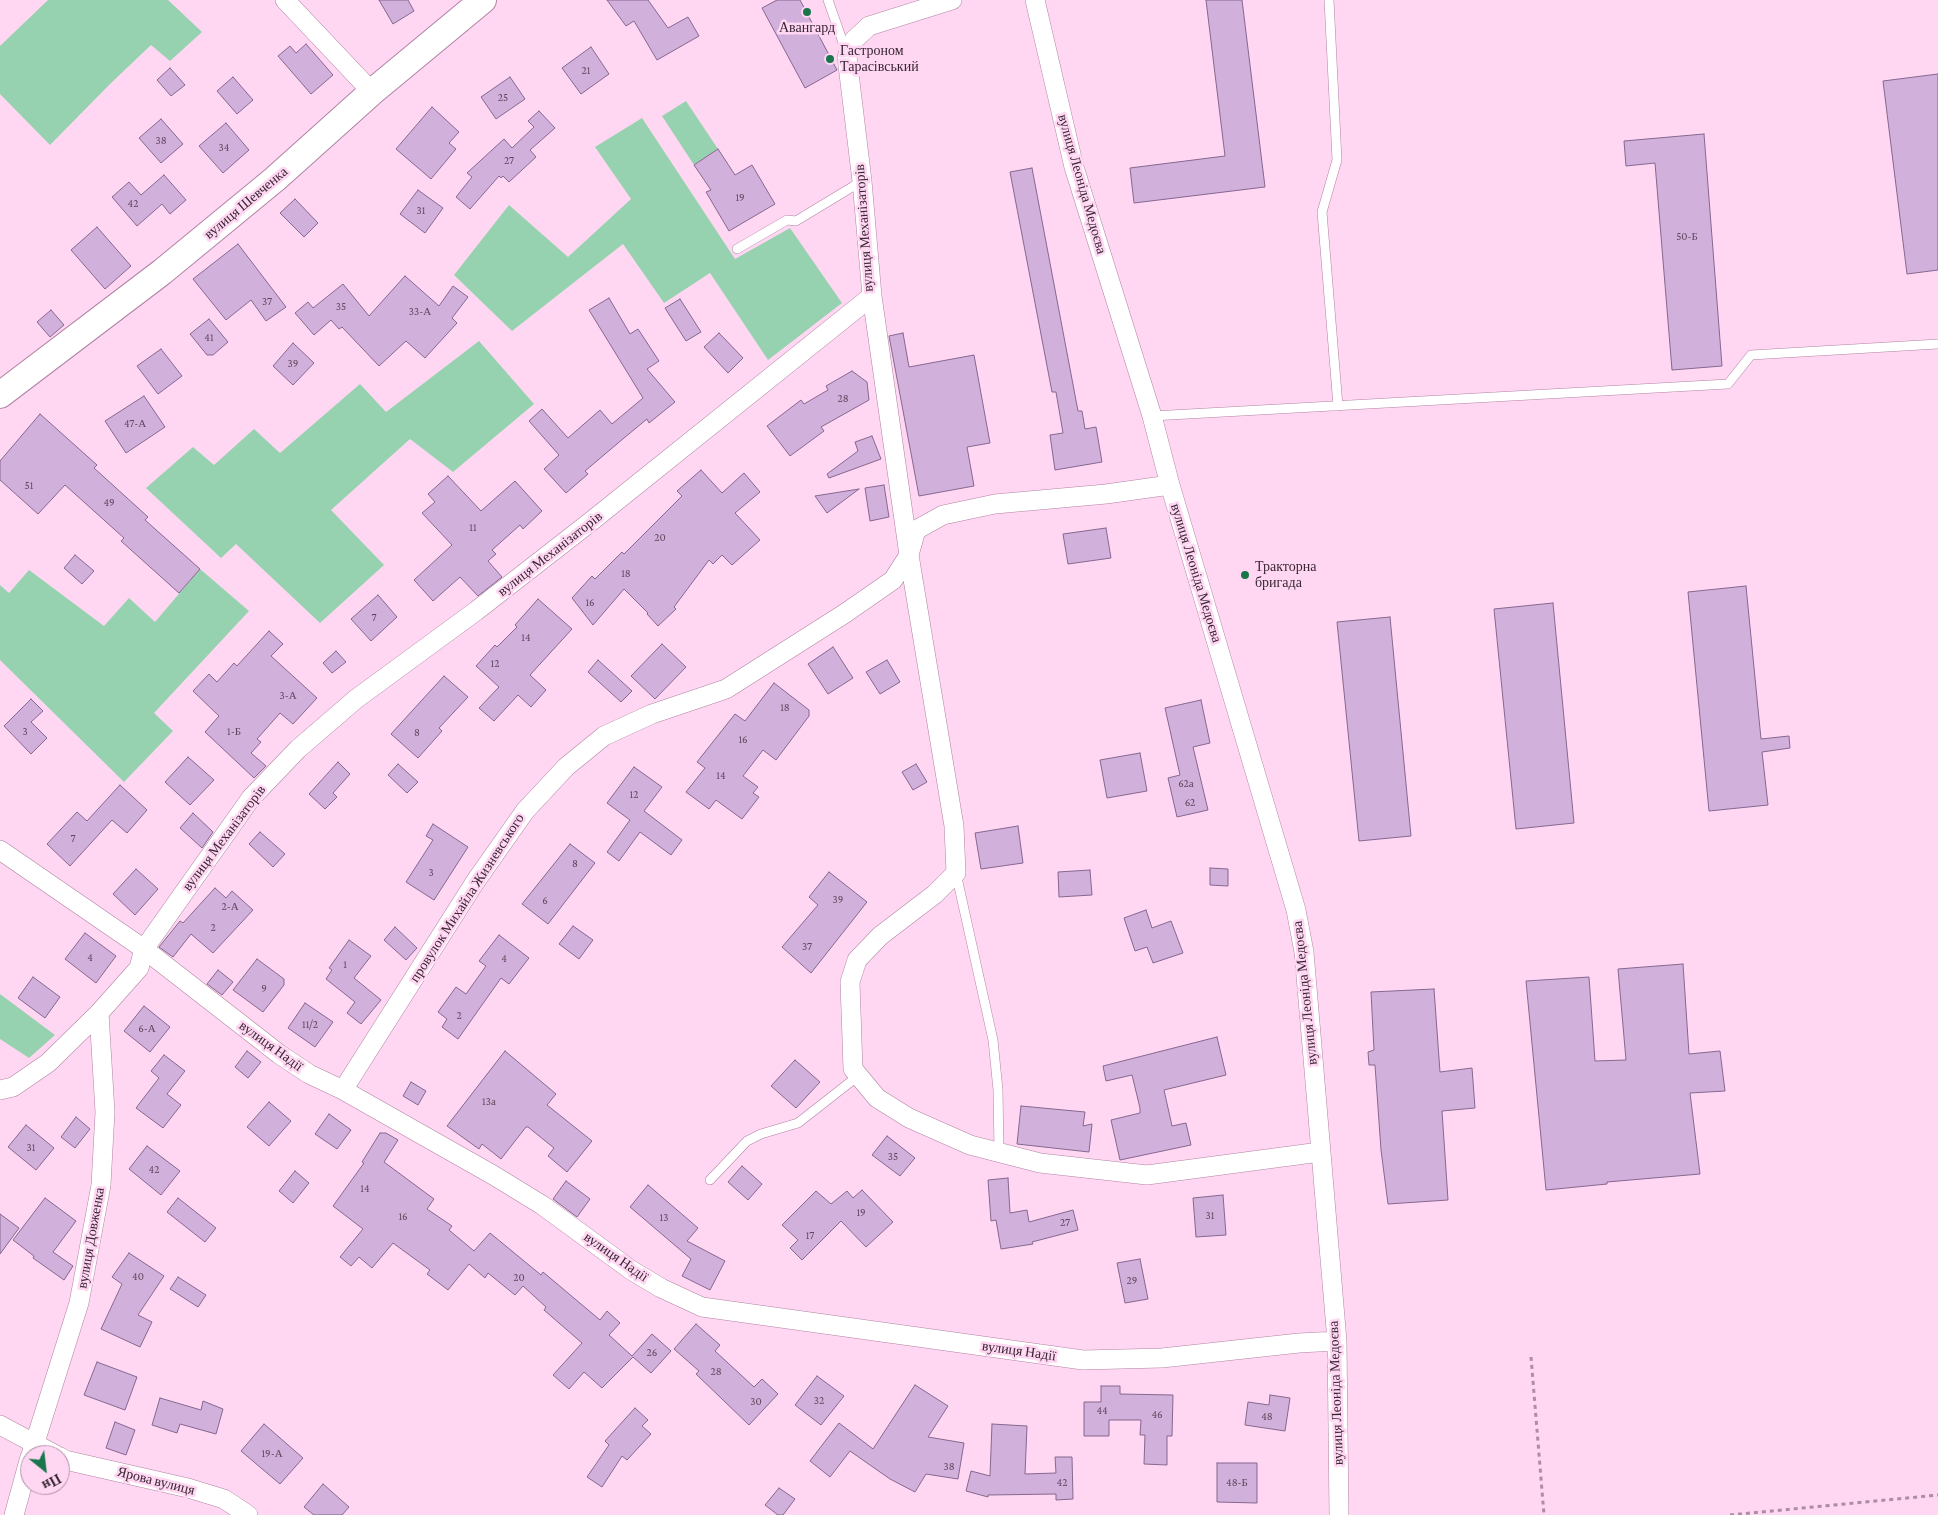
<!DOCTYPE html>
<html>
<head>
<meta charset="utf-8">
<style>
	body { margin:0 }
	#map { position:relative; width:1938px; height:1515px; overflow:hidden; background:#ffd7f2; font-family:"Crimson Pro",serif }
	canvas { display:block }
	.north { position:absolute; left:20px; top:1445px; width:50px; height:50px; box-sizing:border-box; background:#ffd7f2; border:1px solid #b090a6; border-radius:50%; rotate:151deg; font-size:14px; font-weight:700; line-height:20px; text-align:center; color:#392633 }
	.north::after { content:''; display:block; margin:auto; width:18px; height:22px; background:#19764c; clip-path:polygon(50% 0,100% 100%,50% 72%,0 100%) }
</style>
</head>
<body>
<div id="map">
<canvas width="1938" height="1515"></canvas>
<div class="north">Пн</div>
</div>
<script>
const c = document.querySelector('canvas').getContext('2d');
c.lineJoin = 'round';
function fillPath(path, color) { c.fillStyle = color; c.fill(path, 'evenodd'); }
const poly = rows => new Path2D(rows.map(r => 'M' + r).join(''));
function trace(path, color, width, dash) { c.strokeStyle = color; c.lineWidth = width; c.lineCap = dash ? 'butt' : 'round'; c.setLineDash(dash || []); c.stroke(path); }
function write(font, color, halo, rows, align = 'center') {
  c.font = font + ' "Crimson Pro",serif'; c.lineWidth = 5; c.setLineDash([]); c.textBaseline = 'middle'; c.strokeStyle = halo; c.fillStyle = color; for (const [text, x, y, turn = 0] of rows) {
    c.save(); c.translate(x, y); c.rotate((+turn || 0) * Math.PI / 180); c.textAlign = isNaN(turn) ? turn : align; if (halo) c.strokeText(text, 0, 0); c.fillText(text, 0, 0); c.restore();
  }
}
const green = poly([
	[48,0,168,0,202,32,170,61,151,45,110,84,50,145,0,94,0,46],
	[686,101,718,149,694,165,662,116],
	[642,118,735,259,790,228,842,303,768,360,710,273,664,303,623,244,512,331,454,275,509,205,568,257,631,199,595,147],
	[479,341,534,404,453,472,410,439,331,510,384,565,320,623,236,544,221,558,146,488,193,447,214,465,254,429,280,453,360,384,386,412],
	[200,569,249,611,154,713,173,731,124,782,0,660,0,585,9,593,29,570,104,626,129,598,155,622],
	[0,994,55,1035,29,1058,0,1039]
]);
const building = poly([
	[379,0,408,0,414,11,393,24,379,0],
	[607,0,648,0,668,28,688,17,699,36,657,60,634,21,626,26,607,0],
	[777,0,800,0,837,70,805,88,762,8,777,0],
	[1206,0,1242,0,1265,187,1134,203,1130,168,1225,156,1206,0],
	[306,44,333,75,311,94,278,56,290,46,296,53,306,44],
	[591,47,609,74,581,94,562,68,591,47],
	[170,68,185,85,171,96,157,80,170,68],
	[1938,74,1938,270,1907,274,1883,81,1938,74],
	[233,77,253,100,237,114,217,91,233,77],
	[510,77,525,99,496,119,481,97,510,77],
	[432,107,459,132,449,143,456,149,431,179,396,149,432,107],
	[539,111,555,128,530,150,536,157,509,182,503,176,501,178,499,176,470,209,456,197,472,177,467,173,504,139,512,148,534,127,528,121,539,111],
	[161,119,183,144,161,163,139,138,161,119],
	[226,123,249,150,223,173,199,146,226,123],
	[1704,134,1722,366,1672,370,1655,163,1626,166,1624,141,1704,134],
	[718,149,735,175,752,165,775,204,729,231,706,192,711,190,694,165,718,149],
	[1032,168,1078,411,1082,411,1085,429,1096,427,1102,462,1055,470,1050,435,1063,433,1056,392,1052,392,1010,172,1032,168],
	[164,175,186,200,170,214,162,204,137,226,112,197,129,182,141,195,164,175],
	[418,190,443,208,425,233,400,214,418,190],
	[295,199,318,223,304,237,280,213,295,199],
	[97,227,131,266,105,289,71,250,97,227],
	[238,244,286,307,266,321,251,300,226,320,193,279,238,244],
	[405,276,439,306,453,286,468,297,452,318,457,323,425,358,406,341,379,366,342,327,339,329,331,320,314,335,295,313,308,302,313,308,343,284,369,316,405,276],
	[609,298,630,334,638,329,659,361,647,369,675,402,649,423,647,419,624,438,585,471,588,474,566,493,544,469,559,455,529,421,542,409,568,438,600,410,612,424,643,398,589,310,609,298],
	[680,299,701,332,686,341,665,308,680,299],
	[51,310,64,325,50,337,37,322,51,310],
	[209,319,228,342,213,355,207,355,190,334,209,319],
	[719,333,743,358,728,373,704,347,719,333],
	[903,333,909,367,974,355,990,443,967,447,974,486,919,496,889,336,903,333],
	[293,343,314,363,293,385,273,366,293,343],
	[161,349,182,376,158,394,137,366,161,349],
	[852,371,867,382,869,400,821,427,824,431,790,456,767,426,801,400,804,404,828,390,826,386,852,371],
	[144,396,165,427,126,453,105,421,144,396],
	[40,414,97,465,94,468,148,517,145,520,200,569,179,593,121,541,124,538,65,485,38,514,0,480,0,461,40,414],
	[872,436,881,459,829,478,827,474,858,451,855,442,872,436],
	[701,470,722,493,744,473,760,492,735,513,760,540,732,565,722,555,713,564,709,560,674,607,676,609,658,626,647,614,648,613,624,589,593,625,572,598,592,576,595,579,622,552,624,554,682,496,677,491,701,470],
	[448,476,481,511,515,481,542,511,523,529,520,525,492,550,496,554,488,561,502,577,478,596,460,577,433,601,414,580,452,545,422,513,435,502,428,494,448,476],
	[884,485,889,517,870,521,865,488,884,485],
	[859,489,827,513,815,496,859,489],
	[1106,528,1111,558,1068,564,1063,534,1106,528],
	[75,555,94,571,82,584,64,568,75,555],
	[1746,586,1761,739,1789,736,1790,748,1762,752,1768,805,1709,811,1688,592,1746,586],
	[378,595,397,617,371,641,351,619,378,595],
	[538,599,572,629,530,675,546,690,531,707,518,695,494,721,479,708,499,687,476,666,495,645,497,647,517,627,515,625,538,599],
	[1553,603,1574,823,1516,829,1494,609,1553,603],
	[1390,617,1411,836,1359,841,1337,622,1390,617],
	[269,631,283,644,271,656,317,698,293,724,280,713,257,739,261,742,251,753,266,766,254,778,205,732,219,716,193,691,209,674,217,682,234,663,237,666,269,631],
	[662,644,686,667,655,699,631,676,662,644],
	[833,647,853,678,828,694,808,664,833,647],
	[336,651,346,662,332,673,323,663,336,651],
	[598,660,632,691,621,702,588,672,598,660],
	[887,660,900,682,880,694,866,672,887,660],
	[444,676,468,697,439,728,442,731,418,758,391,734,444,676],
	[774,683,809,710,809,716,776,760,763,750,743,776,758,787,753,793,759,797,742,819,716,800,709,809,686,792,705,768,697,762,735,714,745,721,774,683],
	[31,699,43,711,31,722,47,738,31,754,4,726,31,699],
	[1201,700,1210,743,1193,747,1208,810,1177,817,1168,778,1180,775,1165,708,1201,700],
	[1140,753,1147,791,1107,798,1100,760,1140,753],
	[188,757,214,780,190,805,165,782,188,757],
	[338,762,350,774,333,793,337,797,325,809,309,794,338,762],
	[398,764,418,782,407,793,388,775,398,764],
	[916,764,927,782,913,790,902,772,916,764],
	[634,767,662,787,644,811,682,840,671,855,640,832,619,861,607,852,630,820,607,803,634,767],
	[120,785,147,810,127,833,112,820,70,866,47,844,77,812,87,821,120,785],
	[193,813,213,832,202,848,180,828,193,813],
	[433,824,468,847,434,900,406,882,433,840,426,836,433,824],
	[1018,826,1023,863,981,869,975,833,1018,826],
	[260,832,285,854,273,867,249,844,260,832],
	[570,844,595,863,548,924,522,904,570,844],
	[1210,868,1228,869,1228,886,1210,885,1210,868],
	[136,869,158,889,135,915,113,894,136,869],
	[1090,870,1092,895,1059,897,1058,872,1090,870],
	[829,872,867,902,811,973,782,947,818,905,809,897,829,872],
	[215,888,226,898,232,891,253,910,213,953,191,934,173,957,159,947,180,921,183,923,215,888],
	[1146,910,1152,928,1171,921,1183,953,1153,963,1147,947,1135,951,1124,918,1146,910],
	[573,926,593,940,579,959,559,944,573,926],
	[395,927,417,948,406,960,384,940,395,927],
	[85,933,116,956,96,983,65,959,85,933],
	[499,935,529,958,509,984,501,978,458,1039,442,1027,447,1019,438,1012,456,987,466,994,486,966,479,961,499,935],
	[349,940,371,956,354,978,381,1000,361,1024,347,1013,355,1002,326,979,332,970,329,968,349,940],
	[257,959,284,979,284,985,263,1012,233,990,257,959],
	[1683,964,1689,1054,1720,1051,1725,1091,1690,1093,1700,1174,1607,1182,1607,1184,1546,1190,1526,981,1589,977,1595,1061,1626,1060,1618,969,1683,964],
	[218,970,233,982,222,995,207,984,218,970],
	[33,977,60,997,45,1018,18,998,33,977],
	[1434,989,1440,1072,1472,1068,1475,1108,1442,1111,1448,1200,1388,1204,1381,1150,1375,1065,1369,1065,1368,1052,1374,1050,1371,992,1434,989],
	[305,1003,333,1022,315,1047,288,1028,305,1003],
	[144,1006,170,1027,150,1052,124,1031,144,1006],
	[1217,1037,1226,1075,1164,1090,1172,1126,1186,1123,1191,1145,1120,1160,1111,1120,1140,1113,1140,1108,1132,1075,1106,1081,1103,1066,1217,1037],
	[247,1051,261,1062,248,1078,235,1067,247,1051],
	[505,1051,556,1094,547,1105,592,1141,567,1172,548,1156,554,1148,528,1127,526,1127,501,1159,482,1144,479,1149,447,1126,505,1051],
	[164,1055,185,1071,167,1094,181,1105,163,1128,136,1108,159,1078,151,1071,164,1055],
	[795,1060,820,1082,796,1108,771,1086,795,1060],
	[411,1082,426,1091,418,1105,403,1096,411,1082],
	[269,1102,291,1121,269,1146,247,1127,269,1102],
	[1021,1106,1085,1112,1083,1126,1092,1124,1089,1152,1017,1144,1021,1106],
	[329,1114,351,1130,337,1149,315,1134,329,1114],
	[76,1117,90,1129,75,1148,61,1137,76,1117],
	[26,1125,54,1148,36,1170,8,1147,26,1125],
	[380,1133,386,1133,398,1140,384,1162,434,1199,427,1209,452,1226,449,1230,474,1251,490,1233,541,1275,543,1272,600,1320,607,1311,620,1323,609,1335,632,1356,652,1334,671,1351,651,1373,633,1357,602,1388,584,1372,569,1389,553,1375,582,1343,544,1310,546,1307,523,1286,515,1295,488,1273,485,1278,469,1264,448,1290,427,1274,430,1270,393,1243,372,1268,359,1257,351,1266,340,1257,363,1229,333,1206,364,1163,362,1162,380,1133],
	[887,1136,915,1158,900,1176,872,1155,887,1136],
	[147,1146,180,1171,161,1195,129,1169,147,1146],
	[742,1166,762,1184,748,1200,728,1182,742,1166],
	[295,1171,309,1183,293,1203,279,1191,295,1171],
	[1008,1178,1010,1213,1027,1210,1029,1222,1073,1210,1078,1230,1032,1242,1033,1244,1001,1249,996,1220,991,1221,988,1180,1008,1178],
	[566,1181,590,1199,577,1217,553,1199,566,1181],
	[648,1185,698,1228,687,1241,725,1261,710,1290,682,1276,691,1259,630,1207,648,1185],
	[862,1190,893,1222,866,1247,841,1221,802,1260,790,1248,798,1240,782,1225,816,1191,831,1204,847,1191,853,1198,862,1190],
	[1223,1195,1226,1235,1196,1237,1193,1198,1223,1195],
	[45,1198,76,1221,53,1252,73,1266,64,1280,33,1258,34,1256,13,1240,45,1198],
	[178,1198,216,1228,205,1242,167,1212,178,1198],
	[0,1214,19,1228,0,1254,0,1214],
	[129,1253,164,1276,138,1315,152,1322,140,1347,101,1329,122,1284,112,1277,129,1253],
	[1140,1259,1148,1299,1125,1303,1117,1263,1140,1259],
	[178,1277,206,1295,198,1307,170,1289,178,1277],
	[696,1324,720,1345,715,1351,754,1387,762,1379,778,1394,749,1425,696,1374,699,1371,674,1349,696,1324],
	[97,1362,137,1377,125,1410,84,1395,97,1362],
	[817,1376,844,1396,821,1425,795,1405,817,1376],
	[915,1385,948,1406,928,1437,964,1443,958,1479,926,1474,915,1492,890,1479,850,1451,830,1477,810,1461,839,1423,873,1449,915,1385],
	[1101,1386,1120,1386,1120,1394,1173,1395,1172,1436,1167,1436,1167,1465,1144,1464,1145,1435,1140,1435,1141,1420,1109,1420,1109,1436,1084,1436,1084,1402,1101,1402,1101,1386],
	[1270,1395,1290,1398,1285,1431,1245,1425,1248,1402,1269,1405,1270,1395],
	[160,1398,201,1410,203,1401,223,1409,216,1434,180,1424,177,1433,152,1425,160,1398],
	[635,1408,648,1420,642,1426,651,1434,627,1460,622,1456,602,1487,587,1477,609,1445,605,1441,635,1408],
	[115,1422,135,1430,126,1455,106,1448,115,1422],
	[264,1424,303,1458,280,1484,241,1451,264,1424],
	[992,1424,1027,1426,1025,1474,1056,1473,1055,1457,1072,1457,1073,1499,1056,1500,1056,1494,988,1495,988,1497,966,1491,971,1471,990,1476,992,1424],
	[1217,1463,1257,1463,1257,1503,1217,1502,1217,1463],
	[323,1484,349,1507,342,1515,314,1515,304,1507,323,1484],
	[779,1488,795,1499,783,1515,778,1515,765,1505,779,1488]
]);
const path = poly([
	[1531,1357,1544,1515],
	[1730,1515,1938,1495]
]);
const lane = poly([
	[828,0,847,54],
	[1329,0,1337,160,1322,212,1338,406],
	[737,249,787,220,796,221,862,181],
	[1152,416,1728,384,1751,355,1938,344],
	[956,873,993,1040,998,1090,999,1153],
	[710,1180,747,1141,761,1134,798,1123,858,1076]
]);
const street = poly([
	[285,0,372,92],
	[1035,0,1074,167,1152,416,1170,485,1296,910,1304,952,1337,1341,1339,1515],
	[872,296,909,555,954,826,956,873,935,894,880,936,857,960,850,982,853,1069,877,1098,909,1118,970,1145,1040,1163,1147,1175,1320,1152],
	[0,850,144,949,279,1054,309,1074,343,1090,493,1175,542,1205,631,1270,661,1288,702,1307,1083,1360,1162,1358,1299,1343,1337,1341],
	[0,1090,13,1087,48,1063,99,1013,139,968,144,949,251,798,298,749,356,699,476,611,589,523,872,296,862,181,847,57,854,40,869,26,952,0],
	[343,1090,475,882,525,811,566,767,604,736,652,714,726,689,844,614,893,580,909,555,916,530,943,515,995,504,1106,494,1170,485],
	[0,1425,56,1455],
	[31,1455,79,1303,101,1185,105,1112,99,1013],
	[60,1457,65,1460,188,1488,224,1499,248,1515],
	[14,1515,30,1457]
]);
const secondary = poly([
	[0,395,162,272,275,179,372,92,483,0]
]);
const markers = [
	[807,12,5,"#19764c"],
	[830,59,5,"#19764c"],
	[1245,575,5,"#19764c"]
];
const numberNames = [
	["21",586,71],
	["25",503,98],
	["38",161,141],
	["34",224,148],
	["27",509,161],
	["19",740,198],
	["42",133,204],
	["31",421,211],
	["50-Б",1687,237],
	["37",267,302],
	["35",341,307],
	["33-А",420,312],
	["41",209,338],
	["39",293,364],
	["28",843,399],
	["47-А",135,424],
	["51",29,486],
	["49",109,503],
	["11",473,528],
	["20",660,538],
	["18",626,574],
	["16",590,603],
	["7",374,618],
	["14",526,638],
	["12",495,664],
	["3-А",288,696],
	["18",785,708],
	["3",25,732],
	["1-Б",234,732],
	["8",417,733],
	["16",743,740],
	["14",721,776],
	["62а",1186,784],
	["12",634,795],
	["62",1190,803],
	["7",73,839],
	["8",575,864],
	["3",431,873],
	["39",838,900],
	["6",545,901],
	["2-А",230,907],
	["2",213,928],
	["37",807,947],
	["4",90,958],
	["4",504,959],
	["1",345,965],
	["9",264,989],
	["2",459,1016],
	["11/2",310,1025],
	["6-А",147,1029],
	["13а",489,1102],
	["31",31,1148],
	["35",893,1157],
	["42",154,1170],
	["14",365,1189],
	["19",861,1213],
	["31",1210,1216],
	["16",403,1217],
	["13",664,1218],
	["27",1065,1223],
	["17",810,1236],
	["40",138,1277],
	["20",519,1278],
	["29",1132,1281],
	["26",652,1353],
	["28",716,1372],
	["32",819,1401],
	["30",756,1402],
	["44",1102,1411],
	["46",1157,1415],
	["48",1267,1417],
	["19-А",272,1454],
	["38",949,1467],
	["42",1062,1483],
	["48-Б",1237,1483]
];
const poiNames = [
	["Авангард",807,28,"center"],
	["Гастроном",840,51],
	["Тарасівський",840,67],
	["Тракторна",1255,567],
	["бригада",1255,583]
];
const streetNames = [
	["вулиця Леоніда Медоєва",1082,184,74],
	["вулиця Шевченка",246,203,-40],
	["вулиця Механізаторів",864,228,-94],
	["вулиця Механізаторів",550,554,-38],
	["вулиця Леоніда Медоєва",1196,573,73],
	["вулиця Механізаторів",224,838,-53],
	["провулок Михайла Жизневського",467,898,-57],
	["вулиця Леоніда Медоєва",1305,993,-96],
	["вулиця Надії",271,1046,36],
	["вулиця Довженка",91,1238,-80],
	["вулиця Надії",616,1257,35],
	["вулиця Надії",1019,1351,8],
	["вулиця Леоніда Медоєва",1336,1393,-92],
	["Ярова вулиця",156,1481,14]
];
fillPath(green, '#96d2af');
fillPath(building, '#d2b0dc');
trace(building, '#85678f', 1);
trace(lane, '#b183a3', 10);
trace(street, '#b183a3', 20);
trace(secondary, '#b183a3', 28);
trace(path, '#ad8da2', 3, [4, 4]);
trace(lane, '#fff', 9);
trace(street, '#fff', 19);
trace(secondary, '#fff', 26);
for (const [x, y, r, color] of markers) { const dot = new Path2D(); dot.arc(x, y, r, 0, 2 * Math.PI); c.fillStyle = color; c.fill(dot); trace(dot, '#ffd7f2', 2); }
write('11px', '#5f485d', null, numberNames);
write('14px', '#392633', '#ffd7f2', poiNames, 'left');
write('14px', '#392633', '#ffd7f2', streetNames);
</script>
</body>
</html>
